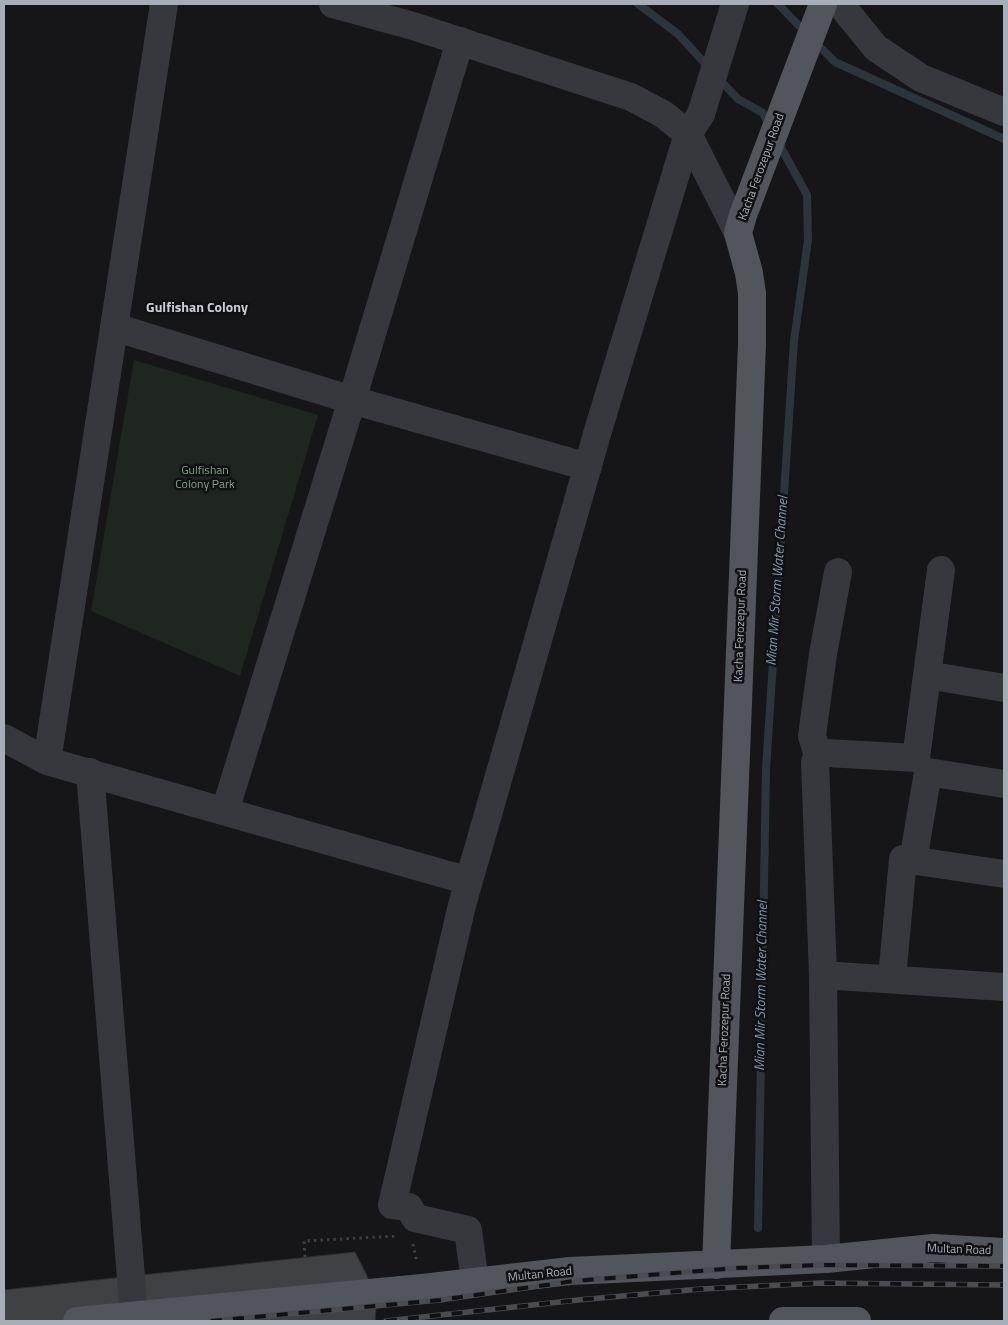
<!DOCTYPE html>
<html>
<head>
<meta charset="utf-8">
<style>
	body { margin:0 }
	#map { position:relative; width:1008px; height:1325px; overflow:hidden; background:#161618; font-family:"Titillium Web",sans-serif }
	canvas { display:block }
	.frame { position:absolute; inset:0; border:5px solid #a8adb8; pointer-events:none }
</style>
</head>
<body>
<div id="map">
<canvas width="1008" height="1325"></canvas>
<div class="frame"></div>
</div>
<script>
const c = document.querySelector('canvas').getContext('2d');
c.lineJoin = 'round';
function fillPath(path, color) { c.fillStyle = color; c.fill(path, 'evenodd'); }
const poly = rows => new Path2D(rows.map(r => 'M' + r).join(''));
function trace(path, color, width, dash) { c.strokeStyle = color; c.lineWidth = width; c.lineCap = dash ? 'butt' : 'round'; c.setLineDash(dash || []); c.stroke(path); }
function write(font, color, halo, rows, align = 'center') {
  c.font = font + ' "Titillium Web",sans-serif'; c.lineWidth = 5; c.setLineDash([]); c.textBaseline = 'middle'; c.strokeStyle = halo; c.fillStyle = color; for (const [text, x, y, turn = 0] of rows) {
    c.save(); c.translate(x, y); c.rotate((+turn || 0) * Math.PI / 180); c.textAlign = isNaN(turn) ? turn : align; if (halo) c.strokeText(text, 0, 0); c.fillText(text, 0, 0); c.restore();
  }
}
const green = poly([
	[134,360,318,415,240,676,91,611]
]);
const stream = poly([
	[638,4,678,34,709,68],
	[778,4,806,33],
	[814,41,835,62,1004,139],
	[718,78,738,99,763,113,769,125],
	[758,1228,766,769,794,341,808,240,807,195,778,142]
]);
const building = poly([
	[355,1252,369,1280,374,1295,376,1308,375,1321,4,1321,4,1290,355,1252]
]);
const path = poly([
	[413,1244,417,1263],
	[305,1257,304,1241,397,1236]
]);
const minor = poly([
	[333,4,413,26,631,97,663,114,688,134,738,233],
	[840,4,876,48,921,78,1004,112],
	[114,327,352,400,588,467],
	[927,675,1004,688],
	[4,738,47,761,469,881],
	[818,755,812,736,823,654,838,572],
	[47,761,164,4],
	[90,772,134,1315],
	[225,811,352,400,460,41],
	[913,861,928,772,1004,784],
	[823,975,1004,987],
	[892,978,903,859,1004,874],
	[826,1259,823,975,815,762,818,755,827,753,916,758,941,570],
	[475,1282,468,1230,415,1218,409,1207,392,1205,462,905,599,427,688,134,701,114,735,4]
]);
const major = poly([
	[716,1265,752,344,752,293,749,273,738,233,743,215,823,4],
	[77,1321,422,1288,570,1271,826,1259,933,1248,1004,1252],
	[783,1321,857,1321]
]);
const rail = poly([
	[211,1321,440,1300,574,1281,737,1268,821,1265,1004,1266],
	[386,1321,578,1300,701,1289,821,1283,1004,1285]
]);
const streetNames = [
	["Kacha Ferozepur Road",762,167,-70],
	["Kacha Ferozepur Road",741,626,-88],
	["Kacha Ferozepur Road",725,1030,-88],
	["Multan Road",959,1250,2],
	["Multan Road",540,1275,-6]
];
const parkNames = [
	["Gulfishan",205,471],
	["Colony Park",205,485]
];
const neighbourhoodNames = [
	["Gulfishan Colony",197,309]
];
const waterNames = [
	["Mian Mir Storm Water Channel",778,581,-86],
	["Mian Mir Storm Water Channel",762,986,-89]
];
fillPath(green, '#1e261f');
trace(stream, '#2c353c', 8);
fillPath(building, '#404145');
trace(building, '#303034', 1);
trace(path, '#3d3f44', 3, [2.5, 4]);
trace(minor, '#37383d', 28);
trace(major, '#53555c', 28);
trace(rail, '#4a4c52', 5.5);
trace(rail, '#111113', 4, [11]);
write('12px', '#a8adb8', '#111113', streetNames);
write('12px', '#7fa381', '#111113', parkNames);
write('bold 14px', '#c9ccd4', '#111113', neighbourhoodNames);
write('italic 14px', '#7f9bb3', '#111113', waterNames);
</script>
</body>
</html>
